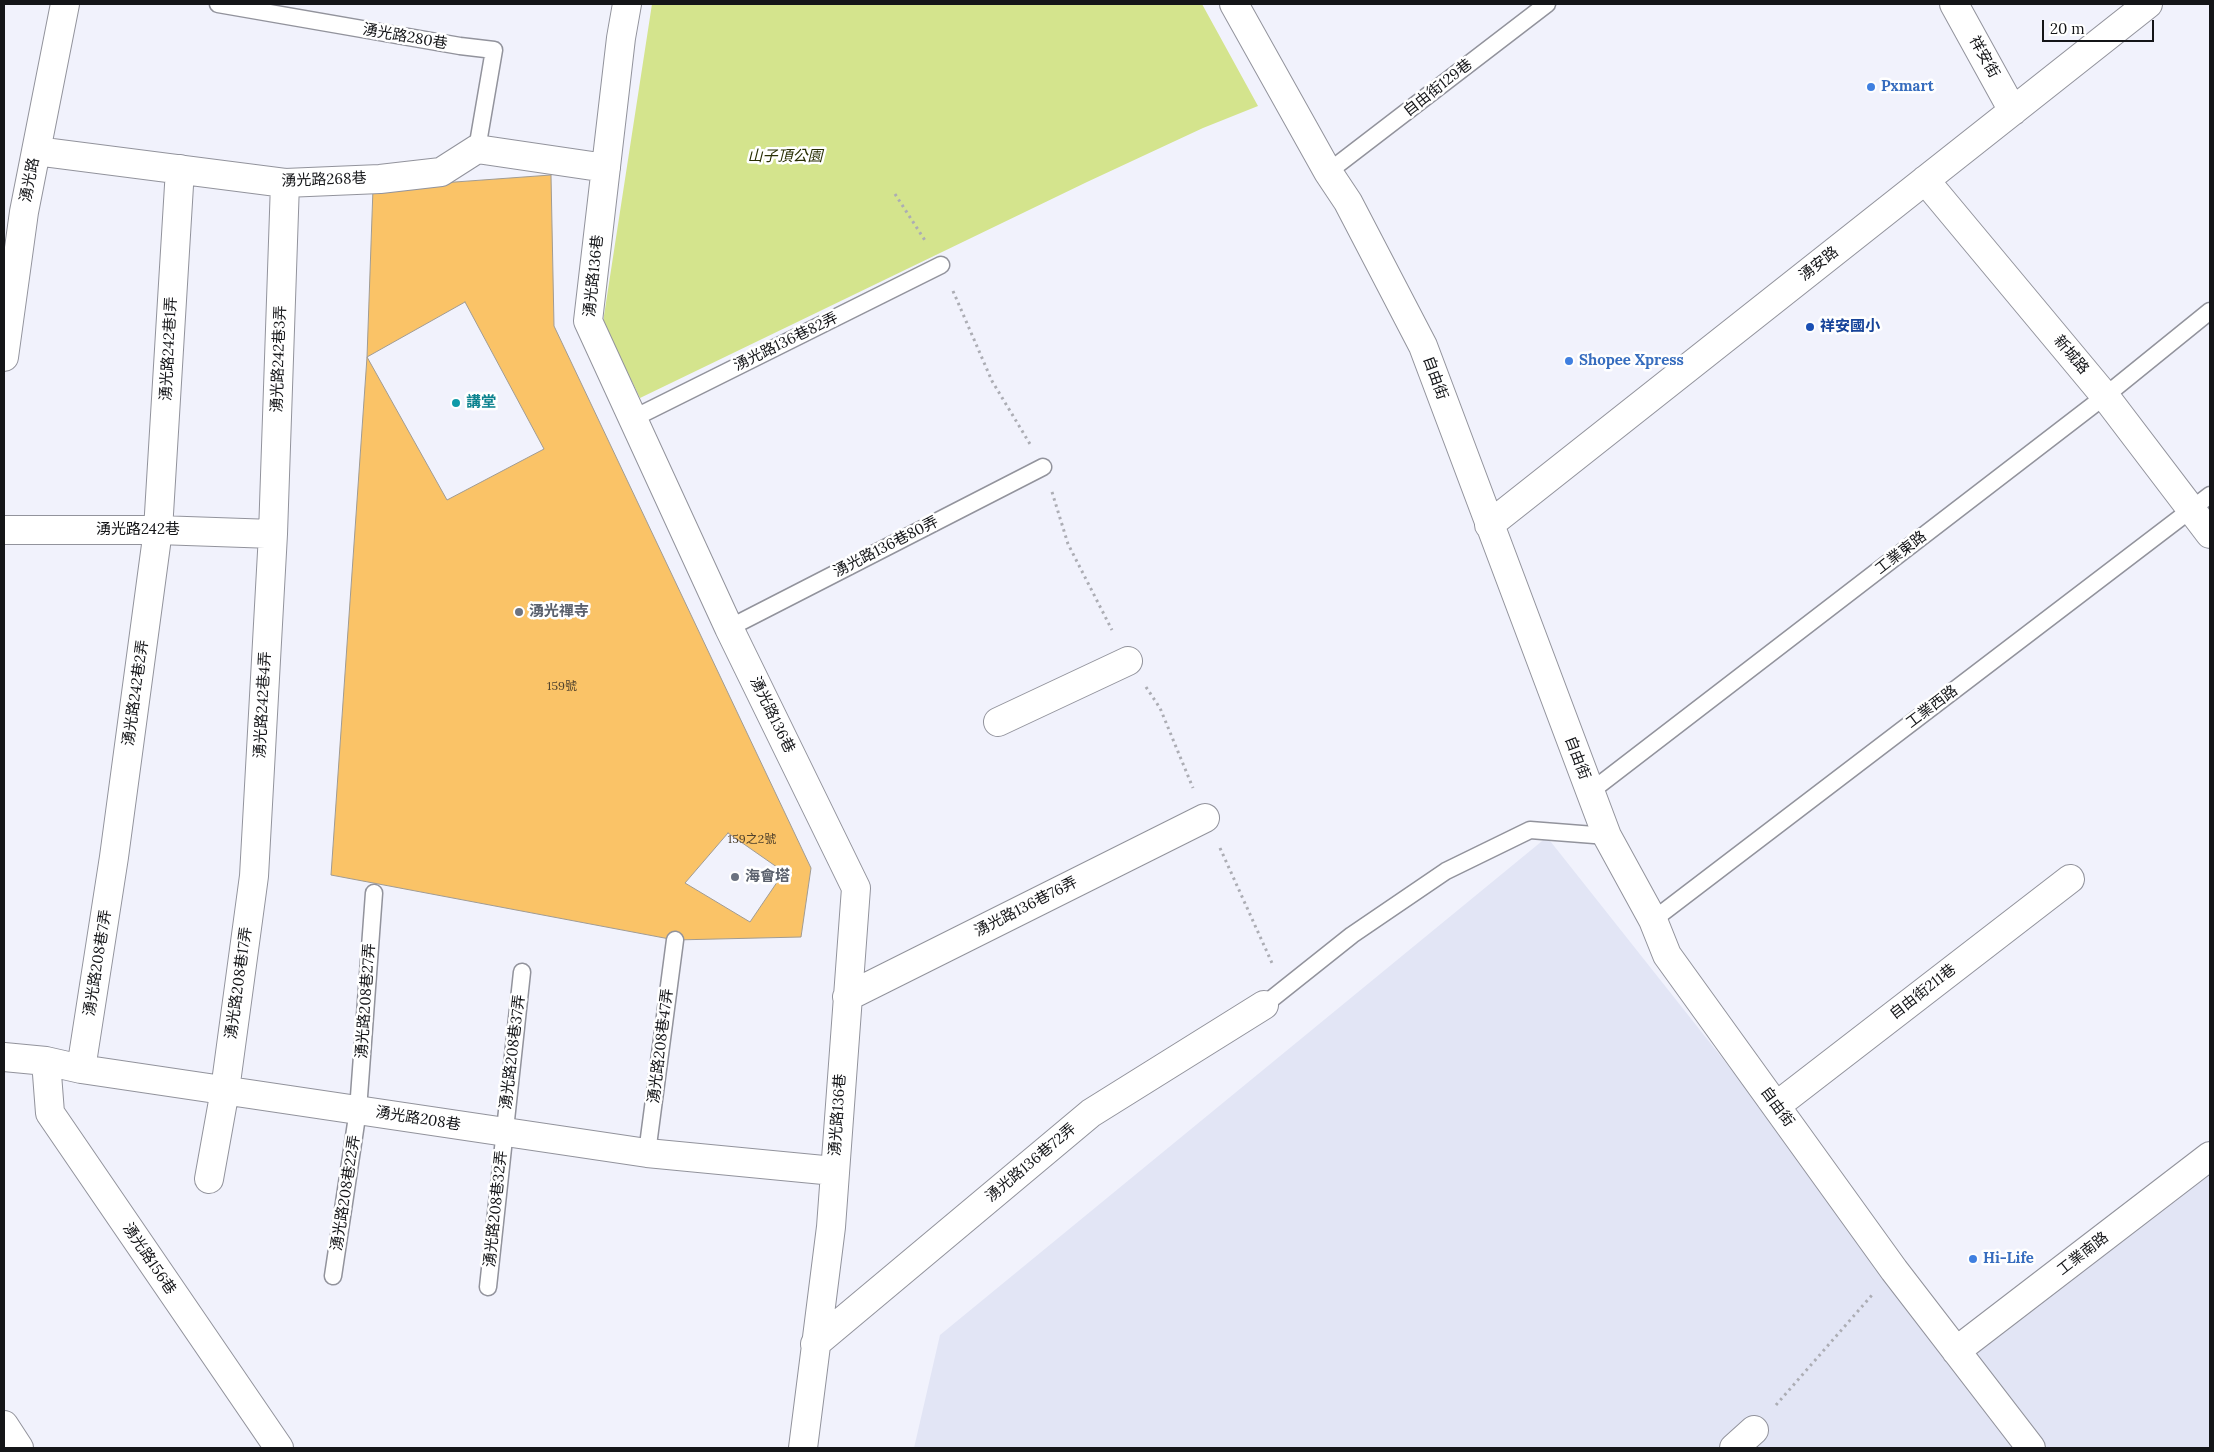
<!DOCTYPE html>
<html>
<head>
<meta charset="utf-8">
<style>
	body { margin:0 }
	#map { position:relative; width:2214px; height:1452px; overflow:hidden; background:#f1f2fc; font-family:Lora,serif }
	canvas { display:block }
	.frame { position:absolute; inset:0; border:5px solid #141518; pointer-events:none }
	.scale { position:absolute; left:2042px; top:20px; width:112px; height:22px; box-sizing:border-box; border:2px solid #141518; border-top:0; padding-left:6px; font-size:15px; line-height:18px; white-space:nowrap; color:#141518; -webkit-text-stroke:4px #fff; paint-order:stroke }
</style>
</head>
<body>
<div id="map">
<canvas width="2214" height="1452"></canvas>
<div class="frame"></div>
<div class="scale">20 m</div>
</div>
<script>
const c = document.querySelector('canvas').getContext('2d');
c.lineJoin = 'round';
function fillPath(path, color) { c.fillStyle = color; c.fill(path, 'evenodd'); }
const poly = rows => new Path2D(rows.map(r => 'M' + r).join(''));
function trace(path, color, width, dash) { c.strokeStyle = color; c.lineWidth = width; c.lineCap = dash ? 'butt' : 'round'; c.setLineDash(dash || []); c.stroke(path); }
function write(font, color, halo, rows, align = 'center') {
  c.font = font + ' Lora,"Noto Sans TC",serif'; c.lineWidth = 5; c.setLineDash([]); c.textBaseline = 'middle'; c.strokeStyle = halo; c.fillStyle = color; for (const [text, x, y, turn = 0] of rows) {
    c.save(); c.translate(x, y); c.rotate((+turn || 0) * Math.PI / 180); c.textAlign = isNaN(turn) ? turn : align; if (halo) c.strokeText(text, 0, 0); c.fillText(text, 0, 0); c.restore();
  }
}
const built = poly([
	[1547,837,1948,1343,2210,1164,2210,1448,914,1448,940,1335]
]);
const green = poly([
	[652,4,1202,4,1258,106,1203,128,1087,182,640,398,603,322]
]);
const building = poly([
	[551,175,554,326,811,868,801,937,675,940,331,875,367,357,373,188,551,175],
	[465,302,544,449,447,500,367,357,465,302],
	[728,833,784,872,750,922,685,883,728,833]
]);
const path = poly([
	[895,194,926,242],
	[953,291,992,381,1030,444],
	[1052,492,1068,544,1112,630],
	[1146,687,1160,708,1193,788],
	[1220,848,1272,963],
	[1776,1405,1872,1295]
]);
const service = poly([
	[218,4,460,46,494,50,477,149],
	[1328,172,1547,4],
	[632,419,941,265],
	[729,628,1043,467],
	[1590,792,2105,396,2210,311],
	[1653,920,2210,495],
	[1264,1005,1352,935,1446,871,1530,830,1607,836],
	[647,1153,675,940],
	[333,1276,358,1110,374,893],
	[488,1287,522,972]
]);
const minor = poly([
	[627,4,621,38,588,321,729,628,856,888,831,1227,803,1448],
	[1234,4,1328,172,1348,202,1423,346,1607,836,1653,920,1667,955,1894,1270,2031,1448],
	[1954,4,2013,111],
	[36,151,285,183,380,179,441,172,477,149,606,168],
	[1925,180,2105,396,2210,534],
	[4,357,24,212,65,4],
	[1489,525,2148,4],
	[4,530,158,530,273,534],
	[998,722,1128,661],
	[847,997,1205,818],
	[4,1057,46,1061,81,1069,647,1153,834,1171],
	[46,1061,50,1113,279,1448],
	[81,1069,114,857,158,530,180,169],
	[1776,1106,2070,879],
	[209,1179,225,1090,254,876,273,534,285,183],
	[815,1344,1091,1113,1264,1005],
	[1956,1351,2210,1156],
	[4,1425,19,1448],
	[1734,1448,1754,1430]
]);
const markers = [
	[1871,87,5,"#3f7fe0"],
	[1810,327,5,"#1a4fb4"],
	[1569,361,5,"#3f7fe0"],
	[456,403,5,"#0f9aa8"],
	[519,612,5,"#6b7280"],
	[735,877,5,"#6b7280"],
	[1973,1259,5,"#3f7fe0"]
];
const numberNames = [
	["159號",562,687],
	["159之2號",752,840]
];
const streetNames = [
	["湧光路280巷",405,37,10],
	["祥安街",1984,57,61],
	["自由街129巷",1438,88,-38],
	["湧光路",30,180,-79],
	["湧光路268巷",324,180,-2],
	["湧安路",1819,264,-38],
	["湧光路136巷",594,276,-84],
	["湧光路136巷82弄",786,342,-26],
	["湧光路242巷1弄",169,349,-87],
	["新城路",2071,355,50],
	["湧光路242巷3弄",279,359,-88],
	["自由街",1435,378,70],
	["湧光路242巷",138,530],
	["湧光路136巷80弄",886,547,-27],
	["工業東路",1901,553,-38],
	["湧光路242巷2弄",136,693,-82],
	["湧光路242巷4弄",263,705,-87],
	["工業西路",1932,707,-37],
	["湧光路136巷",772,715,64],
	["自由街",1577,758,69],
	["湧光路136巷76弄",1026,907,-27],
	["湧光路208巷7弄",98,963,-81],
	["湧光路208巷17弄",239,983,-82],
	["自由街211巷",1923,992,-38],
	["湧光路208巷27弄",366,1001,-86],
	["湧光路208巷47弄",661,1046,-83],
	["湧光路208巷37弄",513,1052,-83],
	["自由街",1777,1107,54],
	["湧光路136巷",838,1115,-86],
	["湧光路208巷",418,1119,9],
	["湧光路136巷72弄",1031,1163,-40],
	["湧光路208巷22弄",346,1193,-81],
	["湧光路208巷32弄",496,1209,-84],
	["工業南路",2083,1254,-38],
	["湧光路156巷",149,1259,56]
];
const shopNames = [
	["Pxmart",1881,87],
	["Shopee Xpress",1579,361],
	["Hi-Life",1983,1259]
];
const parkNames = [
	["山子頂公園",785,157]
];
const transitNames = [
	["祥安國小",1820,327]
];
const cultureNames = [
	["講堂",466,403]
];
const worshipNames = [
	["湧光禪寺",529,612],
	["海會塔",745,877]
];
fillPath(built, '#e2e5f5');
fillPath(green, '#d4e48d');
fillPath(building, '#fac367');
trace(building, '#a09b93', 1);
trace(service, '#92939c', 19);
trace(minor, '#92939c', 30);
trace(path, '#acadb4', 3, [2.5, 4]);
trace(service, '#fff', 16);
trace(minor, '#fff', 28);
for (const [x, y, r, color] of markers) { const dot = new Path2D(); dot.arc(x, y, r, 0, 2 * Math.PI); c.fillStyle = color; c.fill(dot); trace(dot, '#fff', 2); }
write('12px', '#4e402c', null, numberNames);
write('15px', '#141518', '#fff', streetNames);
write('bold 15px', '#366cbe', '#fff', shopNames, 'left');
write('italic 15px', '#282e03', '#fff', parkNames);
write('bold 15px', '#164399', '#fff', transitNames, 'left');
write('bold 15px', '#0d838f', '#fff', cultureNames, 'left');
write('bold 15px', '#5b616d', '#fff', worshipNames, 'left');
</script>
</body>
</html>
